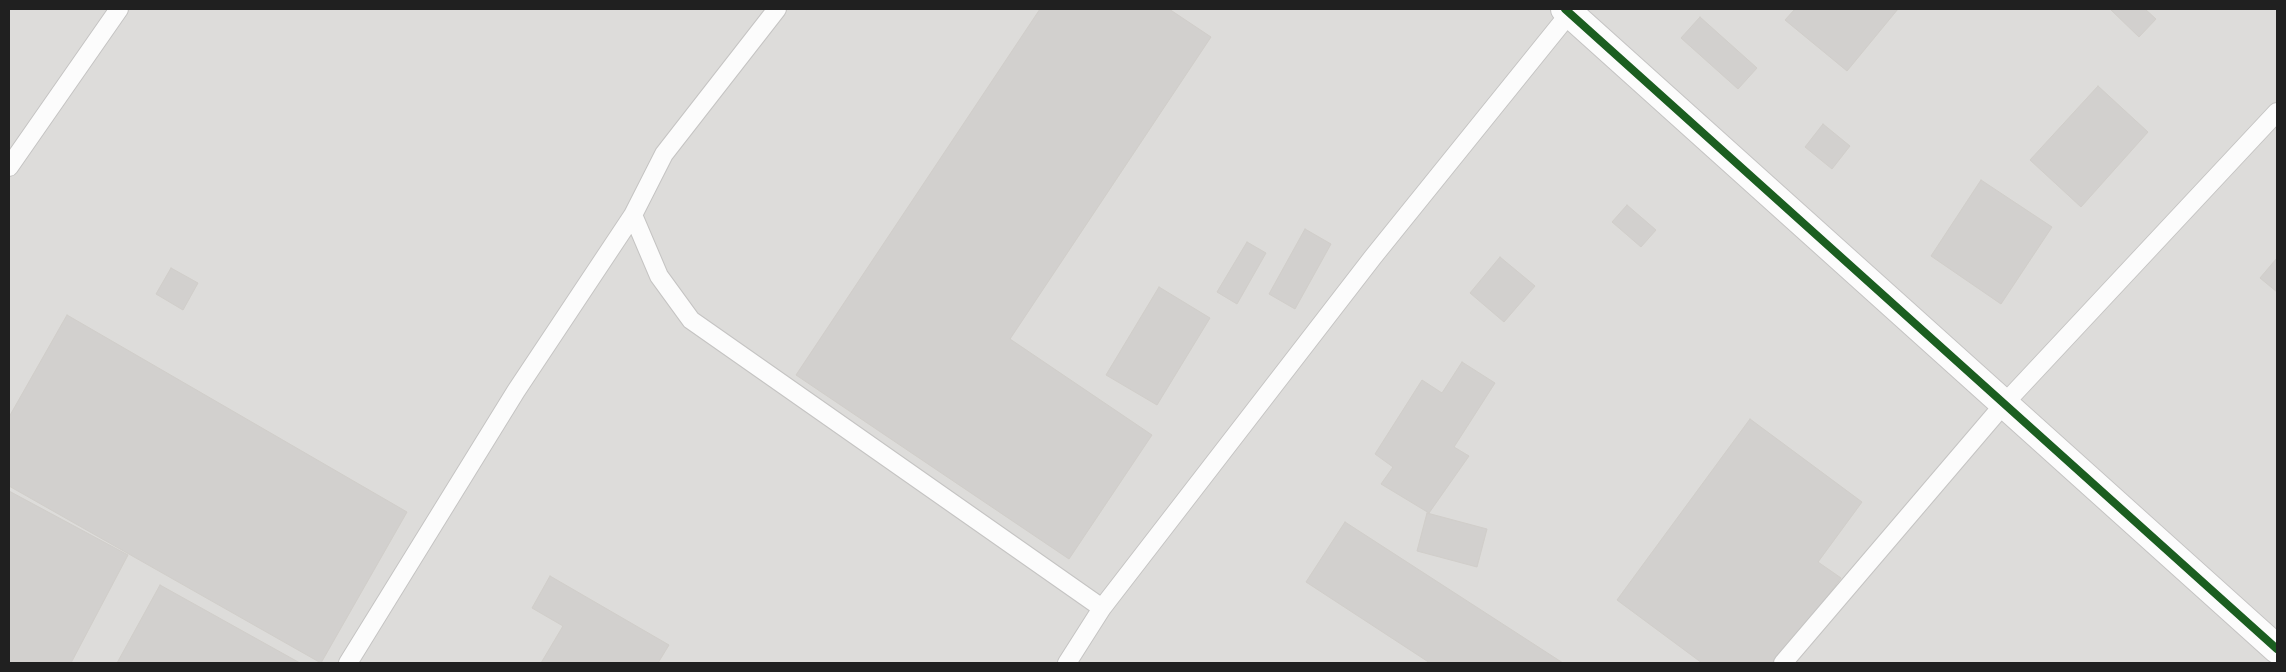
<!DOCTYPE html>
<html>
<head>
<meta charset="utf-8">
<style>
	body { margin:0 }
	#map { position:relative; width:2286px; height:672px; overflow:hidden; background:#eeece9; font-family:"Sofia Sans Condensed",sans-serif }
	canvas { display:block }
	.frame { position:absolute; inset:0; border:10px solid #202020; pointer-events:none }
</style>
</head>
<body>
<div id="map">
<canvas width="2286" height="672"></canvas>
<div class="frame"></div>
</div>
<script>
const c = document.querySelector('canvas').getContext('2d');
c.lineJoin = 'round';
function fillPath(path, color) { c.fillStyle = color; c.fill(path, 'evenodd'); }
const poly = rows => new Path2D(rows.map(r => 'M' + r).join(''));
function trace(path, color, width, dash) { c.strokeStyle = color; c.lineWidth = width; c.lineCap = dash ? 'butt' : 'round'; c.setLineDash(dash || []); c.stroke(path); }
const residential = poly([
	[9,9,2277,9,2277,663,9,663]
]);
const building = poly([
	[1040,9,1169,9,1211,37,1010,339,1152,435,1069,559,796,375,1040,9],
	[1795,9,1898,9,1847,71,1785,20,1795,9],
	[2110,9,2145,9,2156,19,2139,37,2110,9],
	[1700,17,1757,68,1738,89,1681,38,1700,17],
	[2098,86,2148,132,2081,207,2030,160,2098,86],
	[1823,124,1850,146,1832,169,1805,147,1823,124],
	[1981,180,2052,227,2001,304,1931,256,1981,180],
	[1627,205,1656,230,1641,247,1612,222,1627,205],
	[1305,229,1331,244,1295,309,1269,294,1305,229],
	[1247,242,1266,253,1237,304,1217,292,1247,242],
	[1500,257,1535,286,1504,322,1470,293,1500,257],
	[2277,258,2277,292,2260,278,2277,258],
	[171,268,198,283,183,310,156,294,171,268],
	[1159,287,1210,318,1157,405,1106,375,1159,287],
	[67,315,407,512,321,663,9,486,9,417,67,315],
	[1462,362,1495,383,1454,447,1469,456,1429,513,1381,484,1393,467,1375,454,1422,380,1442,393,1462,362],
	[1750,419,1862,502,1818,562,1841,578,1778,663,1702,663,1617,600,1750,419],
	[9,491,128,555,71,663,9,663,9,491],
	[1427,513,1487,529,1477,567,1417,551,1427,513],
	[1345,522,1563,663,1430,663,1306,582,1345,522],
	[550,576,669,645,658,663,541,663,563,626,532,608,550,576],
	[160,585,300,663,117,663,160,585]
]);
const service = poly([
	[9,167,119,9],
	[633,215,659,276,691,320,1102,608],
	[348,663,516,391,633,215,664,154,777,9],
	[1067,663,1102,608,1373,257,1573,9],
	[1783,663,2004,404,2277,112]
]);
const minor = poly([
	[1565,9,2277,649]
]);
const cycleway = poly([
	[1565,9,2277,649]
]);
fillPath(residential, '#dddcda');
fillPath(building, '#d2d0ce');
trace(building, '#d1ceca', 1);
trace(service, '#c5c4c3', 20);
trace(minor, '#c5c4c3', 30);
trace(service, '#fcfcfc', 18);
trace(minor, '#fcfcfc', 28);
trace(cycleway, '#1b5e20', 8);
</script>
</body>
</html>
